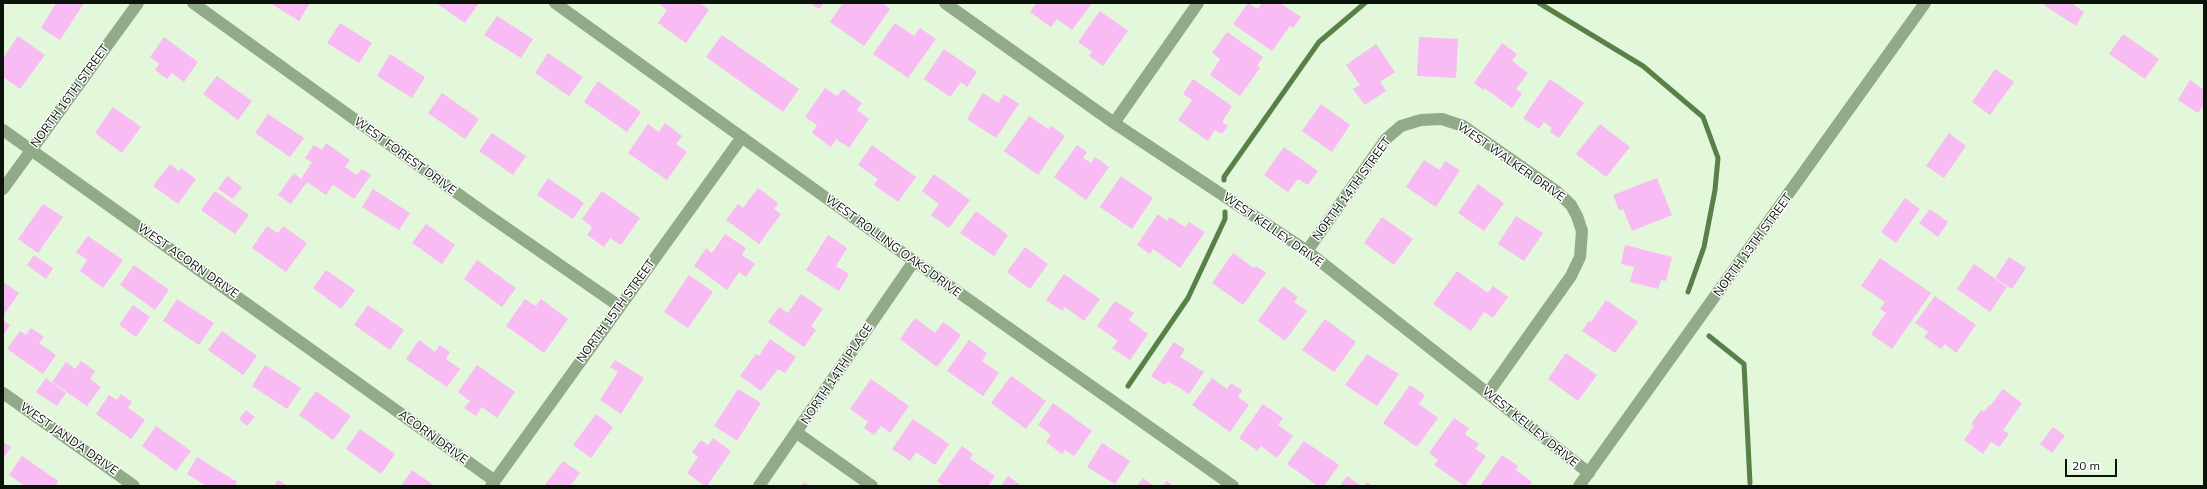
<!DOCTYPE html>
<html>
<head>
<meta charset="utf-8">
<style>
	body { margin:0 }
	#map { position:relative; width:2207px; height:489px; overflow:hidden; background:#e3f7db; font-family:Mulish,sans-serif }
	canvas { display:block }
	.frame { position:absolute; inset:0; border:4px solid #0b1209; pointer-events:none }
	.scale { position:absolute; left:2065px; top:459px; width:52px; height:18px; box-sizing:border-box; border:2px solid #0b1209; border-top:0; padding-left:5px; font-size:12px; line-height:14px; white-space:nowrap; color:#0b1209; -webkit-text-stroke:3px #fff; paint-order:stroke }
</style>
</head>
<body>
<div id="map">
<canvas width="2207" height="489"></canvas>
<div class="frame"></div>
<div class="scale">20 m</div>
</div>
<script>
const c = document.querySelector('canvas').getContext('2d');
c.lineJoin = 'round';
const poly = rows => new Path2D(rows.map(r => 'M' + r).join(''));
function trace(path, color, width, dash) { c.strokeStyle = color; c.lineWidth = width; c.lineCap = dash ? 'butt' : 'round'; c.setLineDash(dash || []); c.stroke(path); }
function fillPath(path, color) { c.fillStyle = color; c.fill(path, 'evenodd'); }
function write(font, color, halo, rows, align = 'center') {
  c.font = font + ' Mulish,sans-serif'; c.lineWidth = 3; c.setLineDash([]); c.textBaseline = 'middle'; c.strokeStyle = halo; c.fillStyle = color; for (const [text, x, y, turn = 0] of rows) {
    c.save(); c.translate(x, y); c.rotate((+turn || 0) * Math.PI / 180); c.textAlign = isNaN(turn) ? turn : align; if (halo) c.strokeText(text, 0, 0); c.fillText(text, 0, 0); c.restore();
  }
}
const stream = poly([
	[1539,3,1643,66,1703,117,1718,158,1715,190,1704,247,1688,292],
	[1224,180,1224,177,1319,42,1365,3],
	[1709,336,1744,364,1750,483],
	[1128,386,1188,298,1225,219,1225,212]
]);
const building = poly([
	[56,3,84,3,60,40,41,28],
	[270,3,310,3,299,21],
	[436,3,479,3,465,23],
	[658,3,700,3,709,10,686,43,658,23,667,10],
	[810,3,824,3,819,9],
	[843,3,882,3,890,9,864,46,830,22],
	[1036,3,1092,3,1072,30,1057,19,1051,27,1030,12],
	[1248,3,1258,9,1262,3,1280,3,1301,17,1293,28,1290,26,1272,51,1233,24],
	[2046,3,2071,3,2084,12,2076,26,2044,5],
	[1100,11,1128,31,1103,66,1089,56,1092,52,1078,42],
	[497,16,533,39,521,58,484,35],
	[340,23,372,43,359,63,327,43],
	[895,23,914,36,920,28,936,39,908,78,873,54],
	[1227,32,1263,57,1257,66,1260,68,1240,96,1210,75,1220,59,1212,53],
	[2123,34,2159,59,2145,79,2109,54],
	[722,35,799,89,783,112,706,57],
	[18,36,45,55,20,89,3,77,3,58],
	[164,37,198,62,184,82,172,73,167,79,155,70,159,64,150,57],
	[1419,37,1458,39,1456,78,1417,76],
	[1502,43,1517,54,1512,61,1528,73,1516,89,1522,94,1512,108,1484,88,1483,90,1474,83],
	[1376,44,1395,72,1380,82,1386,91,1365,105,1353,89,1360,85,1346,65],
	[944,49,977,72,967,87,961,82,950,97,924,79],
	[548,53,583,77,569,96,535,73],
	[390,54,425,77,412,98,377,76],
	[1995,69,2014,82,1990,115,1972,102],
	[217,76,252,101,238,120,203,94],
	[1193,79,1232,106,1222,122,1228,126,1222,134,1215,130,1208,141,1178,120,1192,100,1183,94],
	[1550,79,1584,103,1559,138,1550,132,1552,128,1544,122,1539,129,1523,118],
	[2190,80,2204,90,2204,104,2198,113,2178,100],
	[598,81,641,112,627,132,584,102],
	[825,88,837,96,843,89,862,103,857,110,869,119,849,148,836,139,831,147,812,133,817,125,805,117],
	[442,93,479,119,465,139,428,113],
	[983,93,998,103,1004,94,1019,104,996,138,967,119],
	[1321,104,1350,125,1332,152,1302,131],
	[113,107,141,127,122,153,95,133],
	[268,114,304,138,290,157,255,133],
	[1029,116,1048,129,1051,126,1065,136,1038,175,1004,151],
	[665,123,682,136,676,144,687,152,667,180,628,153,648,124,659,132],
	[1600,124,1630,147,1606,177,1576,154],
	[492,133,526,156,513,175,479,151],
	[1949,133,1966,146,1944,178,1926,166],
	[326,143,350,160,345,167,357,175,362,169,371,175,354,199,333,185,326,195,307,182,291,204,278,195,294,173,301,179,312,162,305,158,314,145,322,150],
	[872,145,916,177,898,202,874,185,878,179,858,165],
	[1077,145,1087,152,1083,158,1091,163,1095,157,1109,167,1086,200,1054,177],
	[1284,147,1318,171,1308,185,1298,179,1288,192,1264,175],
	[1424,160,1440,170,1445,161,1460,170,1436,207,1406,187],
	[170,164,179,171,181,168,196,179,178,204,153,186],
	[934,174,970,200,949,228,931,215,939,204,922,191],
	[227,176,242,187,233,199,218,189],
	[1121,176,1153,198,1132,229,1100,207],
	[548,178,584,203,573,219,537,195],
	[1657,178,1672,215,1632,231,1623,209,1619,210,1613,195],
	[1478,184,1504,203,1484,231,1458,213],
	[758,188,778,203,774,209,781,214,759,244,726,220,738,204,743,208],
	[373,189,410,213,399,230,362,207],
	[215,191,249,215,235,234,201,210],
	[602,191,640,218,621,245,610,238,604,247,587,235,592,227,582,219],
	[1905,198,1920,209,1896,243,1881,232],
	[43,204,63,217,38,253,18,239],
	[1930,209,1948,222,1938,237,1919,223],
	[976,211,1008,235,994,256,960,233],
	[1158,214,1167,221,1170,217,1185,227,1189,222,1205,232,1180,268,1153,249,1150,254,1137,245],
	[1516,216,1543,233,1524,261,1498,244],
	[1382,217,1413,239,1394,265,1364,243],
	[426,224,455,245,442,264,412,243],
	[267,226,278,233,283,226,307,243,286,272,252,248],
	[725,234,746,248,742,255,755,264,746,277,739,272,727,290,694,266,706,248,712,253],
	[828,235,847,248,836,266,849,274,839,291,806,270],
	[88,236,123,260,103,288,80,271,87,260,76,252],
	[1625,245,1672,257,1666,281,1661,280,1658,289,1630,282,1634,267,1621,264],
	[1025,247,1048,264,1030,289,1007,272],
	[1233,253,1254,268,1256,266,1266,273,1243,305,1212,283],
	[34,255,53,268,46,279,27,265],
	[2009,257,2026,268,2012,289,1995,278],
	[1880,258,1931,293,1892,349,1871,334,1886,313,1880,309,1885,302,1861,286],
	[477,260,516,288,502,307,464,279],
	[1974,264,2007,287,1990,312,1957,289],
	[134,265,169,290,155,310,120,285],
	[326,270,355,290,341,309,313,288],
	[1457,271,1488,293,1493,286,1508,297,1493,318,1484,312,1471,331,1433,304],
	[1064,274,1100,299,1084,321,1065,307,1062,311,1046,300],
	[689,275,713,292,688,328,664,312],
	[3,282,19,293,3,316],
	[1283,286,1298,297,1294,302,1307,311,1285,341,1258,321],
	[801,294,823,309,811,326,816,330,804,347,768,322,779,307,788,313],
	[1935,296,1976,325,1956,353,1945,344,1941,349,1924,337,1928,332,1915,323],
	[177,299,214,323,199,345,163,321],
	[525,299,536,306,541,299,568,319,544,353,506,326],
	[1606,300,1638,322,1615,353,1582,331,1589,321,1591,322],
	[1115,301,1134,313,1129,320,1148,334,1130,360,1112,348,1118,341,1097,326],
	[133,305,150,317,136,337,119,325],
	[368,305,404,330,390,350,354,325],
	[915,318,935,333,943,322,961,335,937,367,900,339],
	[1325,319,1356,342,1334,372,1302,350],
	[3,320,10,325,3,335],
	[31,328,44,337,39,343,56,355,43,374,7,349,20,331,26,335],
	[222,331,257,356,243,375,208,350],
	[770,339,796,357,785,373,778,369,761,391,740,376,756,354,759,356],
	[419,340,435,352,440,345,450,352,446,359,460,369,447,387,406,359],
	[969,340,987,353,982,361,999,373,983,396,947,371],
	[1174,342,1185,349,1180,357,1204,372,1189,394,1168,381,1165,385,1151,376],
	[1566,353,1597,375,1578,401,1548,379],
	[1367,354,1399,374,1377,406,1345,385],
	[615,360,644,378,621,414,600,400,618,372,610,367],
	[81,361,95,371,90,379,101,387,87,406,52,382,66,362,75,369],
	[265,365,301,388,287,409,252,386],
	[477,365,515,392,497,418,482,407,476,416,464,408,470,401,458,392],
	[1011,376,1046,401,1026,429,991,403],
	[46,378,66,393,57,406,36,392],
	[1212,378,1227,389,1231,383,1242,390,1238,397,1249,405,1230,432,1192,405],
	[871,379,909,406,890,433,881,426,874,435,864,428,868,422,850,409],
	[1410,385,1425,395,1419,404,1438,418,1417,447,1383,423],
	[738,389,761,403,737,441,714,426],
	[2003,389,2022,403,2003,430,2009,434,1999,447,1991,442,1983,454,1964,440,1974,426,1971,424,1981,410,1984,412,1990,404,1991,405],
	[316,391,351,416,333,440,299,415],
	[121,394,132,402,128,408,145,420,131,439,96,414,109,395,117,400],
	[1053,403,1092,431,1074,456,1065,450,1062,454,1046,442,1051,435,1038,425],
	[1263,404,1283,418,1278,425,1293,436,1277,458,1261,446,1258,451,1239,438],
	[246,410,255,417,247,426,239,419],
	[596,414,613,427,591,458,573,445],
	[1454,418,1469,428,1465,434,1479,444,1475,449,1486,456,1465,486,1434,465,1438,460,1429,453],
	[913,419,949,444,935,465,916,452,910,461,892,449],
	[156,426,191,451,176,471,142,446],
	[2053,427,2065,436,2052,453,2040,444],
	[360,429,395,454,381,474,346,449],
	[713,438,731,451,707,486,705,486,687,473,698,457,692,452,701,440,708,445],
	[1304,441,1339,465,1324,486,1318,486,1287,464],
	[3,442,11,447,3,459],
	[1102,443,1130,461,1115,484,1087,467],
	[962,446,973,454,970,459,995,476,988,486,944,486,937,481],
	[1502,455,1518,466,1516,470,1532,482,1529,486,1480,486],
	[22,456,58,481,55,486,25,486,9,475],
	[197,457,237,482,235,486,207,486,187,474],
	[563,461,580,473,570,486,544,486],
	[412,470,435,486,401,486],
	[1008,476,1022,486,1001,486],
	[1347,476,1361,486,1340,486],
	[1143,478,1154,486,1137,486],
	[278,480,288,486,274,486],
	[1167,481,1173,486,1163,486],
	[804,482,810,486,801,486],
	[1367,482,1373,486,1364,486]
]);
const minor = poly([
	[193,3,482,211,619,306],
	[555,3,914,261,1233,486],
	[945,3,1114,123,1307,251,1589,473],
	[1114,123,1198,3],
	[3,130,495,481],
	[3,189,138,3],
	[1307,251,1386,139,1401,126,1421,120,1442,119,1463,126,1556,191,1571,205,1577,216,1582,231,1580,257,1571,276,1488,393],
	[3,393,134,486],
	[797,433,872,486],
	[491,486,742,137],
	[759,486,914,261],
	[1579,486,1925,3]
]);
const streetNames = [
	["NORTH 16TH STREET",70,96,-54],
	["WEST FOREST DRIVE",405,156,36],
	["WEST WALKER DRIVE",1511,162,35],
	["NORTH 14TH STREET",1352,189,-54],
	["WEST KELLEY DRIVE",1273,230,35],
	["NORTH 13TH STREET",1753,245,-54],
	["WEST ROLLING OAKS DRIVE",893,246,36],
	["WEST ACORN DRIVE",188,261,35],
	["NORTH 15TH STREET",616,311,-54],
	["NORTH 14TH PLACE",837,374,-56],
	["WEST KELLEY DRIVE",1530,427,39],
	["ACORN DRIVE",433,437,36],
	["WEST JANDA DRIVE",69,439,35]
];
trace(stream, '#578146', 5);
fillPath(building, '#f9bbf3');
trace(minor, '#91aa88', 12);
write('12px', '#0b1209', '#fff', streetNames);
</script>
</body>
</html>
